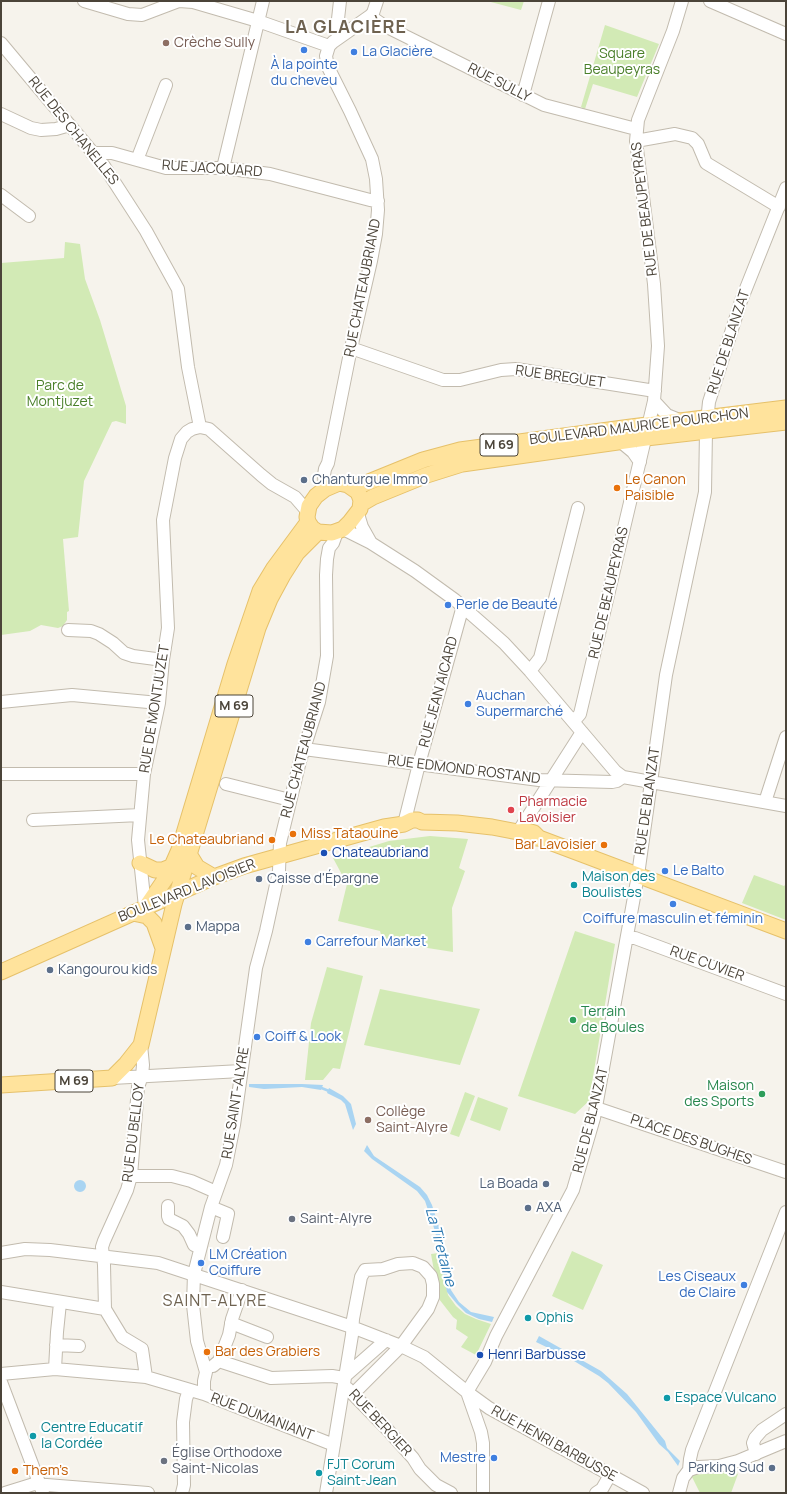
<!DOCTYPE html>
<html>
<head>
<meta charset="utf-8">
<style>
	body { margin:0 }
	#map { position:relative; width:787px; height:1494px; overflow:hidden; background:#f6f3ec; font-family:Manrope,sans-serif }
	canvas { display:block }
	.frame { position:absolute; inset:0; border:2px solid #4b4439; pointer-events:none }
</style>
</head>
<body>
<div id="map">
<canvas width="787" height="1494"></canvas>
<div class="frame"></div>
</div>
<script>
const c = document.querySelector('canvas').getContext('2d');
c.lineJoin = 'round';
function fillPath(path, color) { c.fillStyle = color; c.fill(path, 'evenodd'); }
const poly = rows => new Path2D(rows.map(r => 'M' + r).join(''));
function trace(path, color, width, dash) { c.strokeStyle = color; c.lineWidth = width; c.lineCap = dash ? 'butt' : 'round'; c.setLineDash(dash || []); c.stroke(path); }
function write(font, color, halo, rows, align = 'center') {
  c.font = font + ' Manrope,sans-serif'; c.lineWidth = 4; c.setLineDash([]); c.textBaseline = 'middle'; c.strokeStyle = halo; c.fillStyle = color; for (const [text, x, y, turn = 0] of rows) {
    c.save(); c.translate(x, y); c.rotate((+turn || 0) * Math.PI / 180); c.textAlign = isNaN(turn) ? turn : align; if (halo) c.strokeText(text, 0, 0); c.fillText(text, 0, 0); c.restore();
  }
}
const green = poly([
	[487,1,524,1,521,10],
	[605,25,659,44,637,97,593,84,585,109,581,107],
	[65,242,80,244,85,279,100,320,126,406,126,424,116,421,112,422,84,481,78,537,63,539,69,611,67,612,67,620,63,626,58,628,41,625,30,631,1,635,1,263,64,258],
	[430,836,468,839,459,868,465,871,452,908,453,952,383,941,380,931,338,921,347,884,333,858,389,841],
	[754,875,784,886,786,884,786,920,742,903],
	[575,931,615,944,589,1101,575,1114,518,1096],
	[327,967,363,976,340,1069,333,1068,323,1080,305,1080,311,1023],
	[380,989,480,1009,460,1065,364,1045],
	[465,1092,475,1096,459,1137,450,1134],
	[478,1097,508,1108,500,1131,470,1120],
	[572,1251,603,1265,583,1310,552,1296],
	[439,1253,448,1295,456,1306,465,1314,476,1319,491,1324,476,1355,461,1347,468,1337,456,1329,457,1320,453,1317,439,1299,431,1254],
	[734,1472,738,1474,731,1493,700,1493,691,1475]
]);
const water = poly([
	[249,1084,302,1084,323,1085,321,1090,302,1087,264,1089,249,1087],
	[329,1088,343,1096,351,1104,356,1124,353,1130,345,1104,341,1100,327,1093],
	[367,1145,374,1156,420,1187,427,1195,432,1205,440,1230,444,1262,451,1290,459,1302,471,1312,494,1317,492,1322,479,1319,466,1313,457,1304,447,1292,435,1231,425,1201,417,1191,372,1159,364,1151],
	'74 1186a6 6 0 1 1 12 0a6 6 0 1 1-12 0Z',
	[539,1336,601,1371,627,1394,665,1441,667,1448,680,1461,678,1466,668,1452,659,1444,636,1412,608,1383,599,1376,569,1358,536,1342]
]);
const stream = poly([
	[319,1087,329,1091]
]);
const minor = poly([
	[84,1,128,14,142,15,179,1,193,2,258,21,329,46],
	[710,1,786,34],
	[370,16,383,25,544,105,636,129],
	[338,37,337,28,340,1],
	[1,43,104,166,146,231,178,289,188,367,200,427],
	[523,95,549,1],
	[1,114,31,128,41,130,56,129,70,125],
	[636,141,675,134,692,138,698,144,706,163,779,207],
	[92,153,112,153,166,168,223,168,270,174,370,200,378,201],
	[137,160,166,85],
	[223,168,263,1],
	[1,195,29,216],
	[351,348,443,380,460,380,501,370,516,369,655,391],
	[654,401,667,415,682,421],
	[621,442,633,452,640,462],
	[325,489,324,475,325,469,328,463,351,348,371,261,376,234,378,210,376,179,372,159,350,111,328,67,326,56,329,46,333,42,370,16,373,13,377,1],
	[358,514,362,527,371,543],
	[343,529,371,543,415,571,455,600,487,628,504,643,530,671,615,771,623,777,786,806],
	[68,630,91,631,99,634,113,643,124,653,133,656,163,660],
	[530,671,540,658,578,508],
	[1,702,72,695,159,703],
	[574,721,580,714,654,401,658,346,654,284,636,141,638,120,673,31,682,1],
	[304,749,539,780,612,782,617,781,623,777],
	[1,774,144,774],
	[226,784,290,800],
	[765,802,786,737],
	[33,820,140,815],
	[404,824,419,764,461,613,463,607],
	[518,832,582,732],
	[145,907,138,840,144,774,159,703,163,660,168,628,163,520,175,458,181,439,187,432,192,429,200,427,209,429,261,475,272,484,295,497,308,512],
	[627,938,635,938,786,994],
	[141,1045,143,1065,142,1076,138,1087,131,1176,127,1190,104,1241,102,1247,104,1265,105,1309,122,1337,142,1349,146,1377],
	[112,1078,241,1071],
	[596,1108,786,1172],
	[131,1176,172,1176,191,1181,216,1192],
	[168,1206,168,1216,169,1219,183,1226,189,1234,194,1245,200,1247],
	[211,1207,228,1214,223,1237],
	[1,1253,25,1249,50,1250,158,1263,352,1327,401,1346,424,1357,467,1392,489,1408,643,1493],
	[1,1292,105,1309],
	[231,1323,267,1337],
	[56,1345,79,1346],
	[219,1361,271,1378,332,1376,344,1378],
	[213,1366,219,1361,229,1335,232,1319,242,1290],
	[55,1369,57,1332,60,1303],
	[1,1374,55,1369,146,1377,204,1394,334,1445],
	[344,1377,386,1340],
	[1,1382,43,1493],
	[347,1388,386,1428,413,1458,420,1469,436,1485,451,1493],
	[204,1394,204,1381,206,1372,197,1341,193,1305,194,1274,211,1207,226,1165,234,1125,256,968,266,931,279,871,280,843,300,761,319,702,327,656,326,575,327,559,329,548,333,543,337,532],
	[756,1454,753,1443,755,1438,762,1430,786,1414],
	[689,1470,698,1467,719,1466,738,1461,786,1441],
	[5,1493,34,1484,148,1493],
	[182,1493,184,1485,183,1422,186,1399,189,1390],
	[326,1493,352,1335,353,1319,361,1277,365,1270,383,1269,398,1264,413,1263,423,1267,431,1276,433,1284,433,1297,428,1309,401,1346,353,1394],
	[483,1493,483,1443,481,1432,467,1392,485,1362,496,1336,573,1190,594,1118,638,875,666,675,705,492,706,431,709,402,741,301,786,188],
	[596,1493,602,1489,610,1475],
	[679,1493,683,1478,689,1470,690,1459,692,1450,786,1212]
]);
const major = poly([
	[339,483,348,485,358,492,361,500,360,509,350,522,343,529,332,533,318,532,312,528,308,522,307,517,309,506,316,496,325,489,339,483],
	[354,488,423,460,460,450,631,427,786,408],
	[361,504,373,497,427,475,462,464,646,438,786,422],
	[530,838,539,838,786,931],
	[189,854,197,867,214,877],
	[140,863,155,870,163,870,173,866],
	[146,907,168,875,179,850,235,664,260,591,274,568,308,522],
	[133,913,147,916,154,923,163,948],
	[1,972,214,877,244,866,384,827,404,824,412,820,418,820,422,822,457,823,492,827,518,832,527,831,534,833,539,838],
	[1,1085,112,1078,126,1064,141,1045,174,904,258,628,270,599,283,575,297,553,318,532]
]);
const markers = [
	[166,43,4,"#8d6e63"],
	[304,50,4,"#3f7fe0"],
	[354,52,4,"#3f7fe0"],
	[304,480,4,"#5c6f8a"],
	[617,488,4,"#e8710a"],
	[448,605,4,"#3f7fe0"],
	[468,704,4,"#3f7fe0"],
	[511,810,4,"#e0444e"],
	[293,834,4,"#e8710a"],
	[272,840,4,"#e8710a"],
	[604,845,4,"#e8710a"],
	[324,853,4,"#1a4fb4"],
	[665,871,4,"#3f7fe0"],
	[259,879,4,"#5c6f8a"],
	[574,885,4,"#0f9aa8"],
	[673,904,4,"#3f7fe0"],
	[188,927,4,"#5c6f8a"],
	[308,942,4,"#3f7fe0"],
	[50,970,4,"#5c6f8a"],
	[573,1020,4,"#2e9e5b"],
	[257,1037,4,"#3f7fe0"],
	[762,1094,4,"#2e9e5b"],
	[368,1120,4,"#8d6e63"],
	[546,1184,4,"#5c6f8a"],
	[528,1208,4,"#5c6f8a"],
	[292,1219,4,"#6b7280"],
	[201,1263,4,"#3f7fe0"],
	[744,1285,4,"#3f7fe0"],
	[528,1318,4,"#0f9aa8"],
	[207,1352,4,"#e8710a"],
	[480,1355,4,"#1a4fb4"],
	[667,1398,4,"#0f9aa8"],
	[33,1436,4,"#0f9aa8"],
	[494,1458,4,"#3f7fe0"],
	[164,1461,4,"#6b7280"],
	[772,1468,4,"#5c6f8a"],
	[15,1471,4,"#e8710a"],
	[319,1473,4,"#0f9aa8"]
];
const shields = [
	[499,445,38],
	[234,706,38],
	[74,1081,38]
];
const shieldNames = [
	["M 69",499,445],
	["M 69",234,706],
	["M 69",74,1081]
];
const educationNames = [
	["Crèche Sully",174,43],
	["Collège",376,1112],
	["Saint-Alyre",376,1128]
];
const shopNames = [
	["La Glacière",362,52],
	["À la pointe",304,65,"center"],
	["du cheveu",304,81,"center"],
	["Perle de Beauté",456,605],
	["Auchan",476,696],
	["Supermarché",476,712],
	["Le Balto",673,871],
	["Coiffure masculin et féminin",673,919,"center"],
	["Carrefour Market",316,942],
	["Coiff & Look",265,1037],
	["LM Création",209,1255],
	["Coiffure",209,1271],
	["Les Ciseaux",736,1277,"right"],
	["de Claire",736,1293,"right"],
	["Mestre",486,1458,"right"]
];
const parkNames = [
	["Square",622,54],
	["Beaupeyras",622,70],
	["Parc de",60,386],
	["Montjuzet",60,402]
];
const streetNames = [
	["RUE SULLY",499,83,27],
	["RUE DES CHANELLES",73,131,51],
	["RUE JACQUARD",212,169,4],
	["RUE DE BEAUPEYRAS",645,209,-97],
	["RUE CHATEAUBRIAND",363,288,-79],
	["RUE DE BLANZAT",729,342,-72],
	["RUE BREGUET",560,377,8],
	["BOULEVARD MAURICE POURCHON",639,427,-7],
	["RUE DE BEAUPEYRAS",609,593,-77],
	["RUE JEAN AICARD",439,692,-75],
	["RUE DE MONTJUZET",155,709,-81],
	["RUE CHATEAUBRIAND",304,750,-75],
	["RUE EDMOND ROSTAND",464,770,7],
	["RUE DE BLANZAT",648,801,-82],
	["BOULEVARD LAVOISIER",187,891,-22],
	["RUE CUVIER",707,964,20],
	["RUE SAINT-ALYRE",236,1103,-81],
	["RUE DE BLANZAT",591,1120,-76],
	["RUE DU BELLOY",134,1133,-83],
	["PLACE DES BUGHES",691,1140,19],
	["RUE DUMANIANT",262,1417,21],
	["RUE BERGIER",380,1423,47],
	["RUE HENRI BARBUSSE",554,1444,29]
];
const serviceNames = [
	["Chanturgue Immo",312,480],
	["Caisse d'Épargne",267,879],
	["Mappa",196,927],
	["Kangourou kids",58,970],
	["La Boada",538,1184,"right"],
	["AXA",536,1208],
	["Parking Sud",764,1468,"right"]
];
const foodNames = [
	["Le Canon",625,480],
	["Paisible",625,496],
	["Miss Tataouine",301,834],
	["Le Chateaubriand",264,840,"right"],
	["Bar Lavoisier",596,845,"right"],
	["Bar des Grabiers",215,1352],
	["Them’s",23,1471]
];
const healthNames = [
	["Pharmacie",519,802],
	["Lavoisier",519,818]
];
const transitNames = [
	["Chateaubriand",332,853],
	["Henri Barbusse",488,1355]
];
const cultureNames = [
	["Maison des",582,877],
	["Boulistes",582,893],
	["Ophis",536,1318],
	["Espace Vulcano",675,1398],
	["Centre Educatif",41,1428],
	["la Cordée",41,1444],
	["FJT Corum",327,1465],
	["Saint-Jean",327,1481]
];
const leisureNames = [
	["Terrain",581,1012],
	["de Boules",581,1028],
	["Maison",754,1086,"right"],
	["des Sports",754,1102,"right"]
];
const worshipNames = [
	["Saint-Alyre",300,1219],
	["Église Orthodoxe",172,1453],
	["Saint-Nicolas",172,1469]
];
const waterNames = [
	["La Tiretaine",440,1247,75]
];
const quarterNames = [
	["SAINT-ALYRE",215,1302]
];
const districtNames = [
	["LA GLACIÈRE",346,28]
];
fillPath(green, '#d2eab5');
fillPath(water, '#a9d4f2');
trace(stream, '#a9d4f2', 2.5);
trace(minor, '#c2bbae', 14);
trace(major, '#e6c16a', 17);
trace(minor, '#fff', 12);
trace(major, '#ffe39c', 15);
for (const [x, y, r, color] of markers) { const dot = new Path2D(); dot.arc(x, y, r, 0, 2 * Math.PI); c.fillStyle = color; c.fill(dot); trace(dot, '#fff', 1.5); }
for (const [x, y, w] of shields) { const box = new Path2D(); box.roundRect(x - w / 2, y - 11, w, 22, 3); c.fillStyle = '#fff'; c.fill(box); trace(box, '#4b4439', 1); }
write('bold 13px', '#4b4439', null, shieldNames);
write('14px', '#785e54', '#fff', educationNames, 'left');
write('14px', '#366cbe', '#fff', shopNames, 'left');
write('14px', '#4a7f2a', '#fff', parkNames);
write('14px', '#4b4439', '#fff', streetNames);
write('14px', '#4e5e75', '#fff', serviceNames, 'left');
write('14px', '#c56008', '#fff', foodNames, 'left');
write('14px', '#be3a42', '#fff', healthNames, 'left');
write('14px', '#164399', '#fff', transitNames, 'left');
write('14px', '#0d838f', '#fff', cultureNames, 'left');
write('14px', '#27864d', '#fff', leisureNames, 'left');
write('14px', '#5b616d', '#fff', worshipNames, 'left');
write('italic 15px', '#2e7ab2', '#fff', waterNames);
c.letterSpacing = '1px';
write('16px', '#6e6250', '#fff', quarterNames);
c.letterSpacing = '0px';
c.letterSpacing = '1px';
write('bold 18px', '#6e6250', '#fff', districtNames);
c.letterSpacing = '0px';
</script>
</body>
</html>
